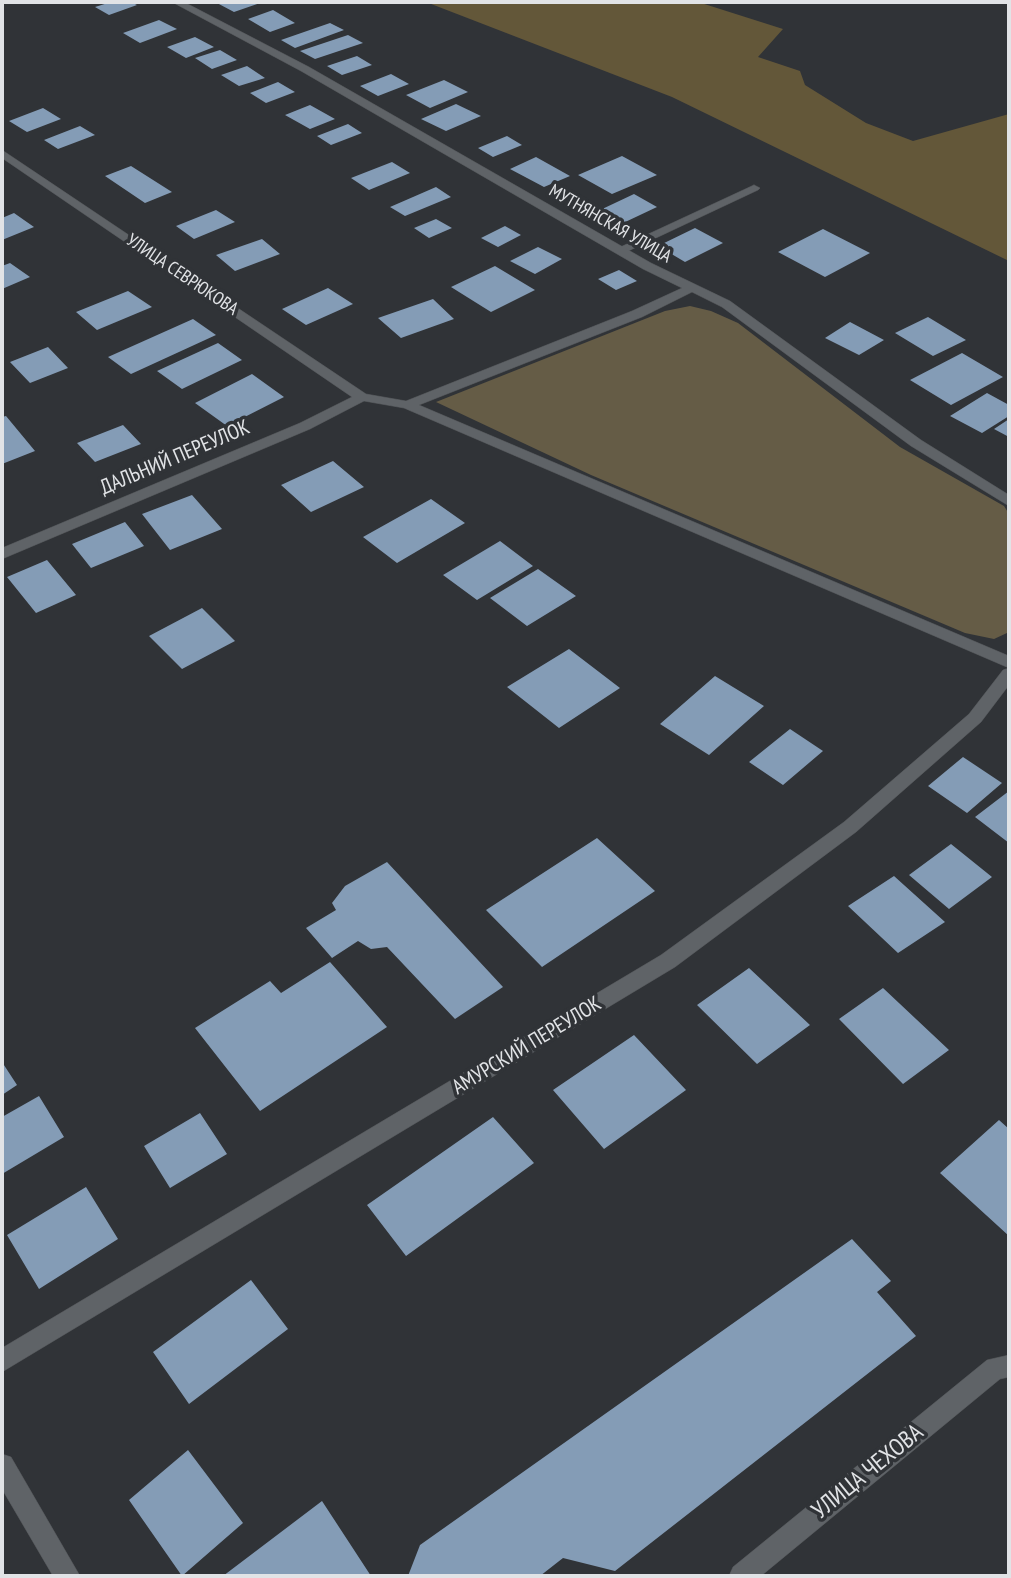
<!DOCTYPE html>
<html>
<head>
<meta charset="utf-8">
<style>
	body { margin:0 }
	#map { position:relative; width:1011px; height:1578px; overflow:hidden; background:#303337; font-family:"PT Sans Narrow",sans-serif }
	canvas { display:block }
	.frame { position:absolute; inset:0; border:4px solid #e1e3e6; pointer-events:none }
</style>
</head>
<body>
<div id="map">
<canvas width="1011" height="1578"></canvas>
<div class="frame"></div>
</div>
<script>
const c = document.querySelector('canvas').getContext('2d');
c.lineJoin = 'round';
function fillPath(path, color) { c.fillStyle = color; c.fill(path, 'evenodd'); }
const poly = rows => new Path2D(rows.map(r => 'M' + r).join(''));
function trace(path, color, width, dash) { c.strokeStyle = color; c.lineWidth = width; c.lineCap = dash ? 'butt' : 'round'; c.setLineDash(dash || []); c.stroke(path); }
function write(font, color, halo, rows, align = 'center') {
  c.font = font + ' "PT Sans Narrow",sans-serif'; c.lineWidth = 7; c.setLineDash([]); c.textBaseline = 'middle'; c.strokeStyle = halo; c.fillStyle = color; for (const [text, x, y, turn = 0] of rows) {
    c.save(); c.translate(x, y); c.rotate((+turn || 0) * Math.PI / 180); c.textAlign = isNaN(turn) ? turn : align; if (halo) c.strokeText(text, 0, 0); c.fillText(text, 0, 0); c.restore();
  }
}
const green = poly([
	[690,306,711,311,738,323,900,447,1004,506,1009,514,1007,633,994,639,965,633,591,475,436,402,665,311]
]);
const forest = poly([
	[426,2,698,2,783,29,758,57,800,71,805,85,866,123,913,141,1009,114,1009,261,672,97]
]);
const building = poly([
	[111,2,131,2,137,5,109,15,95,7],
	[221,2,263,2,234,12,217,3],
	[273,10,295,23,270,32,248,19],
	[159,20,177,29,140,43,123,33],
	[330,23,344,30,295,48,281,40],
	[348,35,363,43,315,59,300,51],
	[195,37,214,47,186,58,167,47],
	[220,50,237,60,212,69,195,58],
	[357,56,372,65,342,75,327,66],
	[247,66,265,78,239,86,221,75],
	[391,74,409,84,378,96,360,86],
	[444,80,468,92,430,108,406,95],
	[278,82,295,92,266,103,250,93],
	[456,104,481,116,446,131,421,119],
	[310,105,335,119,310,129,285,115],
	[43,108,61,119,27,132,9,121],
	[348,124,362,133,331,145,317,136],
	[80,126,95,135,58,149,44,140],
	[507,136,522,145,493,157,478,148],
	[622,156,657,175,612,194,578,175],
	[536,157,570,176,544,187,510,169],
	[392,162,410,173,369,190,351,178],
	[131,166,172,192,145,203,105,176],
	[436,187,451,197,405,216,390,207],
	[634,194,657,207,621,224,598,211],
	[216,210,235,222,194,239,176,226],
	[14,213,34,227,2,240,2,218],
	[436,219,452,228,429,238,414,228],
	[505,226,521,235,498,247,481,238],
	[695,228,723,243,685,262,658,246],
	[823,229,870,253,825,277,778,252],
	[262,239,280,254,235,271,216,255],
	[538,247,562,259,535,274,510,261],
	[10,263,30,277,2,289,2,266],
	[495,266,535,290,491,312,451,287],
	[619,270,637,281,616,290,598,279],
	[328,288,353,304,306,325,282,309],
	[128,291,152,307,97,330,76,312],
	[433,299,454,319,401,338,378,318],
	[928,317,966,340,933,356,895,333],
	[193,319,216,335,131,374,108,357],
	[850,322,884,340,859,355,825,338],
	[218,343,242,360,182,389,157,371],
	[48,347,68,368,30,383,10,362],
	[962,353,1003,377,951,405,910,380],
	[252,374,284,397,227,426,195,403],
	[987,393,1009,405,1009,416,982,433,950,416],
	[6,416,35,451,2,464,2,417],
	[1009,419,1009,437,994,429],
	[123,425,141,444,95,462,77,443],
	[333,461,364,487,311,512,281,485],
	[192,495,222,529,170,550,142,514],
	[431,499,465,523,397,563,363,537],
	[125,522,144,546,91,568,72,544],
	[500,541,533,566,477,600,443,575],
	[47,560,76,595,36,613,7,577],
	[538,569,576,596,527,626,490,598],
	[202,608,235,641,182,669,149,636],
	[569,649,620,688,559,728,507,687],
	[715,676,764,706,709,755,660,724],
	[790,729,823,751,783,785,749,762],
	[963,757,1002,783,967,813,928,786],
	[1009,791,1009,843,975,817],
	[597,838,655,891,542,967,486,910],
	[951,844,992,877,949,909,909,875],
	[387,862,503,987,455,1019,387,947,371,949,358,941,332,958,306,928,336,910,332,903,345,886],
	[894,876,945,922,898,953,848,906],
	[330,962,387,1027,260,1111,195,1028,270,981,281,993],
	[749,968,810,1025,757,1064,697,1005],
	[883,988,949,1050,903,1084,839,1019],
	[634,1035,686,1090,604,1149,553,1090],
	[2,1062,17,1085,2,1095],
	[39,1096,64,1137,2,1174,2,1117],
	[200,1113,227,1154,170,1188,144,1146],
	[493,1117,534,1163,406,1256,367,1205],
	[999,1120,1009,1129,1009,1236,940,1173],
	[86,1187,118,1239,39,1289,7,1235],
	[852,1239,891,1281,877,1292,916,1336,615,1571,563,1558,540,1576,408,1576,420,1545],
	[251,1280,288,1329,189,1404,153,1352],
	[188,1450,243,1523,182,1576,129,1500],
	[322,1501,371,1576,223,1576]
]);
const service = poly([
	[754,185,760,188,758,190,624,253,614,250,754,185]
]);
const minor = poly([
	[172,2,184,2,309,67,651,263,730,301,921,440,1009,495,1009,506,911,446,722,307,692,292,642,317,419,405,1009,656,1009,668,404,408,364,401,310,429,2,559,2,548,300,423,352,397,2,158,2,150,366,394,406,401,632,311,682,288,643,269,301,71,172,2],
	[1009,668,1009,685,981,722,856,832,675,967,2,1372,2,1348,661,955,844,822,969,714,1003,670,1009,668],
	[1009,1355,1009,1377,1000,1379,761,1576,729,1576,733,1567,987,1360,1009,1355]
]);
const tertiary = poly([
	[2,1454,11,1457,80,1576,53,1576,2,1489,2,1454]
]);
const farStreetnames = [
	["МУТНЯНСКАЯ УЛИЦА",610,224,30],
	["УЛИЦА СЕВРЮКОВА",182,275,34]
];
const streetNames = [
	["ДАЛЬНИЙ ПЕРЕУЛОК",175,458,-23],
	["АМУРСКИЙ ПЕРЕУЛОК",527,1046,-31]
];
const nearStreetnames = [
	["УЛИЦА ЧЕХОВА",868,1472,-39]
];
fillPath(green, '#655c46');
fillPath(forest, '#635739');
fillPath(building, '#849cb6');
trace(service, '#4c4f52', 1);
trace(minor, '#4c4f52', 1);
trace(tertiary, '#4c4f52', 1);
fillPath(service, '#5f6367');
fillPath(minor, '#5f6367');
fillPath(tertiary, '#5f6367');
write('18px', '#e1e3e6', '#303337', farStreetnames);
write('21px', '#e1e3e6', '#303337', streetNames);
write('24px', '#e1e3e6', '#303337', nearStreetnames);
</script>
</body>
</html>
